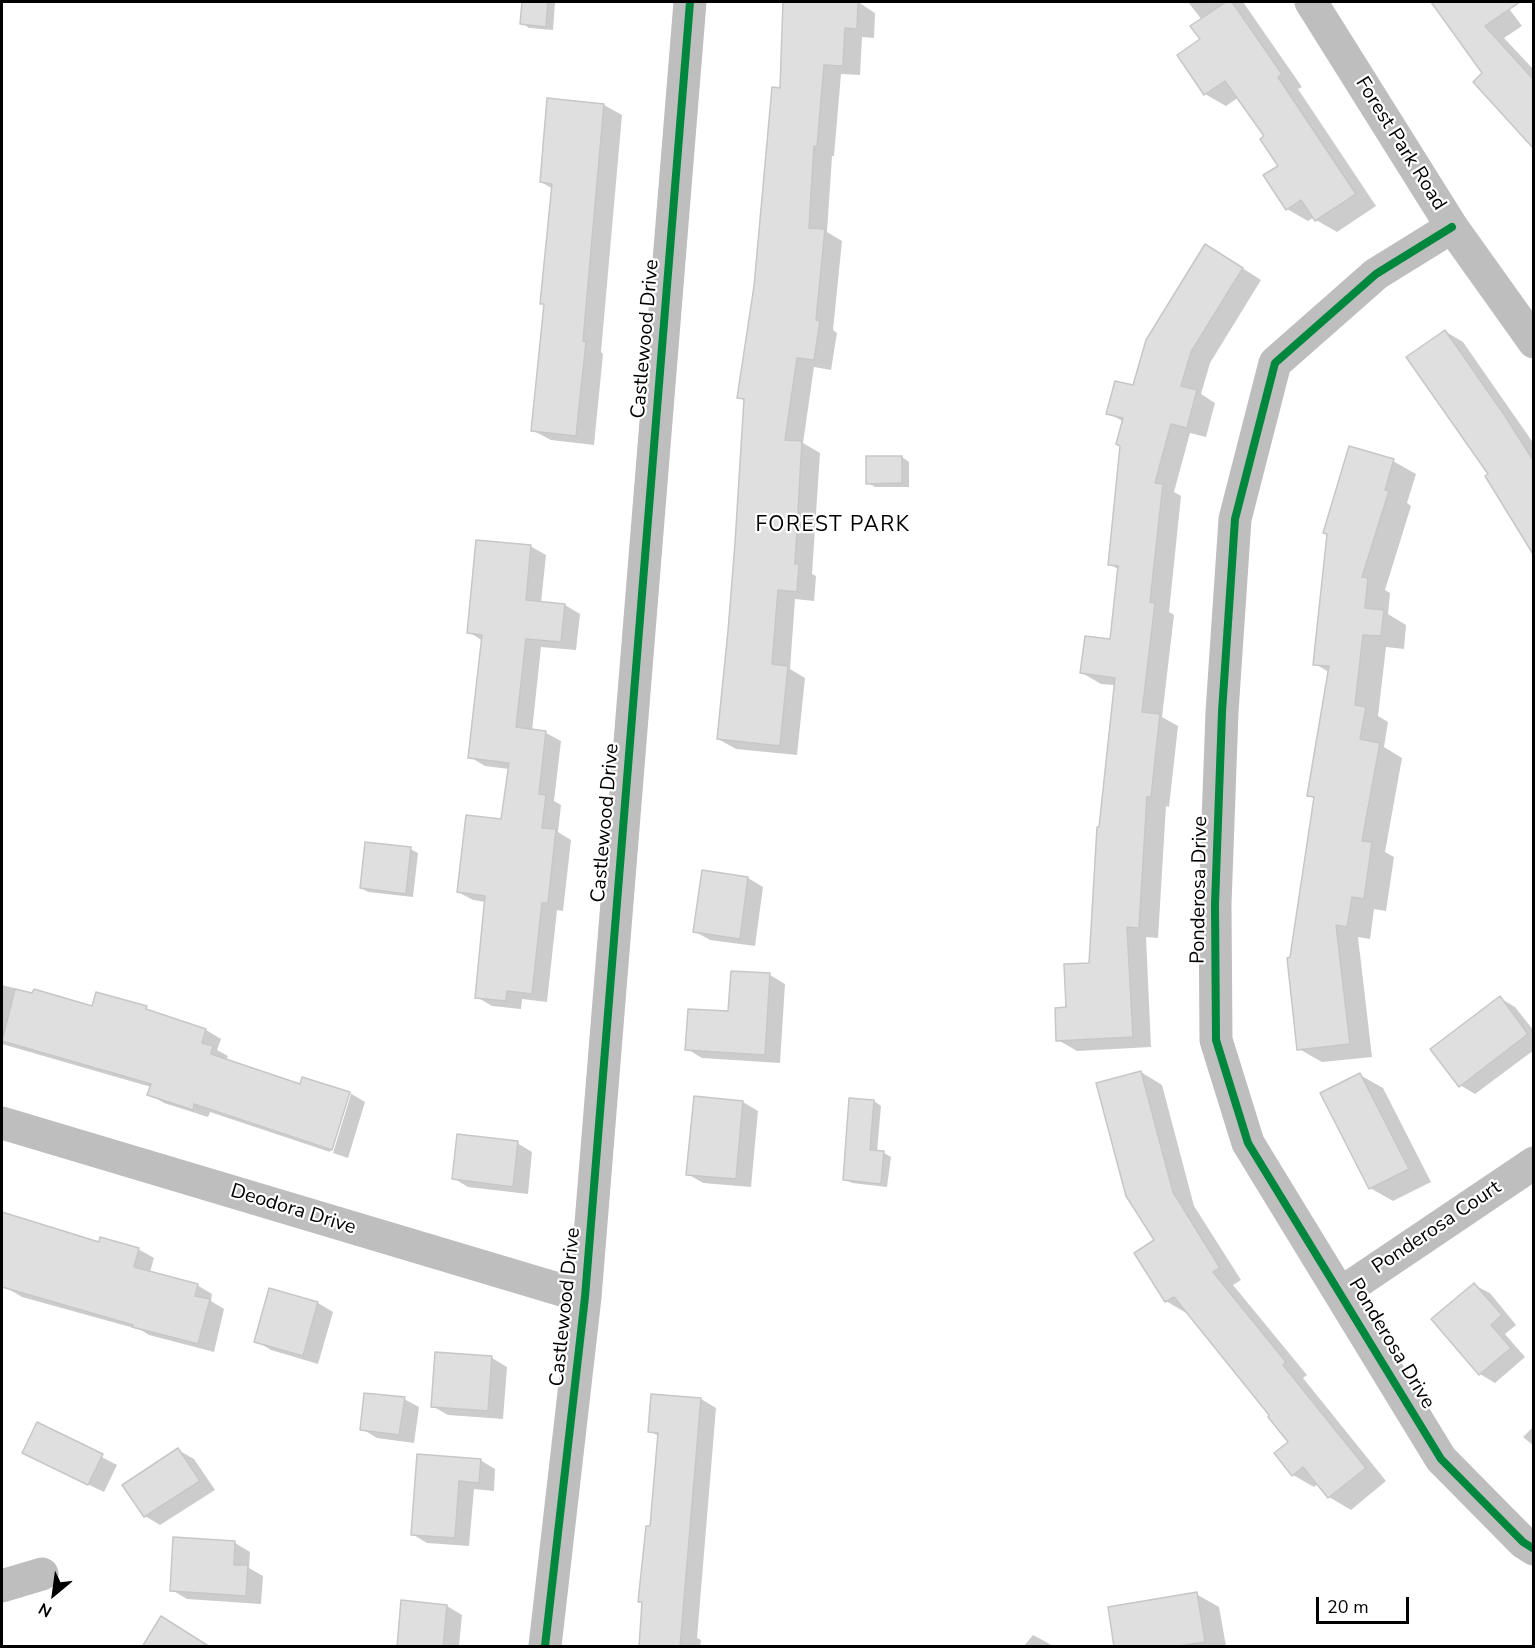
<!DOCTYPE html>
<html>
<head>
<meta charset="utf-8">
<style>
	body { margin:0 }
	#map { position:relative; width:1535px; height:1648px; overflow:hidden; background:#fff; font-family:"Nunito Sans",sans-serif }
	canvas { display:block }
	.frame { position:absolute; inset:0; border:3px solid #000; pointer-events:none }
	.north { position:absolute; left:24px; top:1564px; width:60px; height:60px; -webkit-text-stroke:4px #fff; paint-order:stroke; rotate:209deg; font-size:16px; font-weight:700; line-height:24px; text-align:center; color:#000 }
	.north::after { content:''; display:block; margin:auto; width:21px; height:27px; background:#000; clip-path:polygon(50% 0,100% 100%,50% 72%,0 100%) }
	.scale { position:absolute; left:1316px; top:1597px; width:93px; height:27px; box-sizing:border-box; border:3px solid #000; border-top:0; padding-left:8px; font-size:18px; line-height:21px; white-space:nowrap; color:#000; -webkit-text-stroke:4px #fff; paint-order:stroke }
</style>
</head>
<body>
<div id="map">
<canvas width="1535" height="1648"></canvas>
<div class="frame"></div>
<div class="north">N</div>
<div class="scale">20 m</div>
</div>
<script>
const c = document.querySelector('canvas').getContext('2d');
c.lineJoin = 'round';
function fillPath(path, color) { c.fillStyle = color; c.fill(path, 'evenodd'); }
const poly = rows => new Path2D(rows.map(r => 'M' + r).join(''));
function trace(path, color, width, dash) { c.strokeStyle = color; c.lineWidth = width; c.lineCap = dash ? 'butt' : 'round'; c.setLineDash(dash || []); c.stroke(path); }
function write(font, color, halo, rows, align = 'center') {
  c.font = font + ' "Nunito Sans",sans-serif'; c.lineWidth = 4.5; c.setLineDash([]); c.textBaseline = 'middle'; c.strokeStyle = halo; c.fillStyle = color; for (const [text, x, y, turn = 0] of rows) {
    c.save(); c.translate(x, y); c.rotate((+turn || 0) * Math.PI / 180); c.textAlign = isNaN(turn) ? turn : align; if (halo) c.strokeText(text, 0, 0); c.fillText(text, 0, 0); c.restore();
  }
}
const shadow = poly([
	[524,2,553,2,555,3,553,30,529,28,522,23],
	[785,2,858,2,875,13,874,38,862,37,860,75,841,74,834,156,832,156,827,232,842,241,833,330,837,333,831,370,814,367,803,443,820,453,812,574,816,576,814,601,795,599,790,669,805,678,797,755,736,749,718,739,730,631,746,401,739,397,782,89],
	[1188,2,1243,2,1302,87,1298,89,1376,206,1337,232,1316,220,1314,217,1308,221,1287,209,1280,166,1266,137,1239,97,1226,106,1205,94,1202,39,1202,20],
	[1433,2,1504,2,1522,26,1504,38,1534,70,1534,142,1526,137,1484,73],
	[604,105,622,115,601,352,603,354,594,445,551,440,532,430,546,305,542,303,553,189,541,182],
	[1225,257,1261,280,1210,363,1201,394,1215,403,1206,437,1190,433,1174,492,1181,496,1169,612,1174,615,1162,717,1178,726,1169,807,1166,806,1158,938,1146,937,1151,1047,1077,1051,1058,1040,1068,1009,1091,964,1100,828,1115,685,1101,684,1082,673,1111,640,1119,570,1110,564,1124,422,1108,413,1134,387],
	[1446,332,1463,342,1534,444,1534,551,1487,477,1490,475],
	[902,457,909,462,909,487,875,487,868,483],
	[1393,461,1416,474,1407,503,1411,506,1385,590,1390,593,1388,614,1406,625,1404,649,1386,647,1378,716,1388,722,1384,747,1402,758,1385,852,1394,857,1386,911,1374,909,1370,939,1358,937,1372,1057,1322,1062,1299,1049,1292,959,1316,799,1308,795,1329,672,1315,664],
	[530,546,546,555,541,603,565,605,580,614,576,650,541,647,532,731,546,733,561,741,554,801,561,805,558,832,571,840,563,911,557,910,547,1002,522,999,521,1009,492,1006,477,997,486,902,473,900,458,892,503,821,509,769,485,766,470,757,483,641,469,632],
	[410,849,418,853,413,897,368,892,361,888],
	[703,872,748,878,763,887,755,946,710,940,694,931],
	[770,975,785,984,780,1063,702,1058,687,1049,730,1013],
	[2,985,93,1008,97,994,146,1008,159,1015,206,1030,221,1039,217,1050,228,1056,226,1061,301,1086,350,1093,365,1102,348,1158,333,1153,351,1094,348,1094,330,1152,210,1112,208,1117,164,1103,149,1094,151,1087,2,1044],
	[1500,998,1515,1007,1534,1031,1534,1050,1475,1094,1460,1085],
	[1141,1072,1162,1085,1194,1206,1241,1280,1233,1285,1307,1375,1303,1378,1386,1481,1351,1510,1329,1497,1318,1484,1314,1487,1293,1475,1290,1442,1271,1416,1188,1314,1166,1301,1156,1241],
	[1360,1075,1383,1088,1431,1182,1393,1201,1370,1188],
	[874,1101,881,1106,877,1152,884,1153,891,1157,887,1187,852,1183,845,1179],
	[743,1102,758,1111,751,1187,703,1183,688,1174],
	[517,1143,532,1152,528,1194,468,1187,453,1178],
	[2,1214,100,1244,138,1249,154,1258,150,1272,197,1285,212,1294,211,1301,224,1309,214,1352,149,1335,141,1330,22,1297,7,1288,13,1268,2,1264],
	[1474,1285,1490,1293,1516,1325,1505,1334,1525,1357,1495,1383,1480,1374],
	[270,1290,318,1303,333,1312,318,1364,271,1350,256,1341],
	[492,1358,507,1367,503,1419,448,1415,432,1406],
	[404,1399,419,1407,414,1443,377,1438,362,1429],
	[701,1399,716,1408,697,1638,701,1640,700,1646,640,1646,660,1437,650,1431],
	[38,1424,117,1465,104,1492,39,1461],
	[1534,1426,1534,1446,1523,1437],
	[178,1450,194,1459,215,1490,160,1525,145,1516],
	[418,1455,480,1460,495,1469,494,1491,474,1489,469,1546,427,1543,412,1534],
	[235,1543,250,1552,249,1568,263,1576,261,1604,187,1599,172,1590],
	[1196,1594,1219,1607,1226,1646,1116,1646],
	[403,1602,447,1606,462,1615,459,1646,398,1646],
	[1033,1635,1048,1643,1052,1646,1024,1646]
]);
const building = poly([
	[522,2,548,2,546,27,520,24,522,2],
	[783,2,858,2,857,29,845,28,843,66,824,65,817,147,814,146,809,228,825,229,816,320,820,321,814,360,797,358,785,440,802,441,795,564,799,564,797,592,778,590,772,664,788,666,780,746,717,739,728,631,735,543,744,399,737,398,754,286,772,87,780,88,783,2],
	[1226,2,1232,2,1282,74,1278,77,1356,194,1315,221,1301,200,1286,210,1263,175,1278,166,1260,139,1264,136,1225,81,1204,95,1177,55,1200,39,1190,26,1226,2],
	[1431,2,1520,2,1485,26,1533,79,1533,148,1473,82,1482,73,1431,2],
	[547,98,604,104,583,341,586,342,576,436,531,431,544,304,540,304,552,184,540,182,547,98],
	[1205,244,1243,268,1191,352,1181,386,1197,390,1187,428,1171,424,1155,483,1163,484,1150,602,1155,603,1142,712,1160,714,1151,797,1147,797,1139,928,1127,927,1133,1037,1056,1041,1055,1008,1066,1007,1064,964,1089,963,1097,827,1099,827,1115,678,1080,673,1085,636,1110,639,1118,566,1108,565,1120,446,1116,444,1123,418,1106,414,1115,381,1133,385,1146,340,1205,244],
	[1445,330,1505,416,1533,460,1533,554,1485,476,1488,474,1406,357,1445,330],
	[1349,446,1394,459,1385,490,1389,491,1362,577,1368,578,1365,608,1384,610,1381,636,1363,635,1355,705,1366,707,1360,739,1380,743,1362,841,1372,842,1364,899,1352,897,1347,927,1336,925,1350,1044,1297,1050,1287,958,1290,957,1314,797,1307,796,1329,666,1313,665,1327,534,1323,533,1349,446],
	[866,456,902,456,902,483,866,484,866,456],
	[476,540,531,545,526,600,565,604,561,642,526,639,516,727,546,731,539,794,546,795,542,828,556,829,548,903,542,903,532,994,507,991,506,1001,475,998,485,896,457,892,466,815,501,819,509,763,468,758,482,635,467,633,476,540],
	[365,842,411,847,406,894,360,888,365,842],
	[702,870,748,877,740,939,693,932,702,870],
	[731,971,770,973,765,1055,685,1050,688,1009,728,1011,731,971],
	[15,989,32,993,34,989,92,1006,96,992,147,1006,146,1009,206,1029,202,1043,213,1046,211,1054,300,1084,302,1077,350,1092,332,1150,194,1104,193,1110,147,1095,151,1084,2,1041,15,989],
	[1500,996,1528,1034,1459,1087,1430,1049,1500,996],
	[1141,1071,1173,1192,1220,1268,1213,1272,1286,1362,1283,1365,1366,1468,1328,1498,1303,1467,1292,1476,1274,1453,1288,1442,1268,1417,1269,1415,1174,1297,1165,1302,1134,1253,1154,1240,1126,1196,1096,1083,1141,1071],
	[1360,1073,1409,1169,1369,1189,1320,1093,1360,1073],
	[694,1096,743,1101,736,1179,686,1175,694,1096],
	[849,1098,874,1100,870,1150,884,1151,881,1184,843,1180,849,1098],
	[457,1134,518,1141,513,1187,452,1179,457,1134],
	[2,1212,99,1242,100,1237,139,1248,134,1267,198,1284,195,1296,210,1299,198,1344,132,1327,133,1325,2,1287,2,1212],
	[1474,1283,1502,1315,1491,1325,1511,1348,1479,1375,1431,1319,1474,1283],
	[269,1288,318,1302,303,1356,254,1342,269,1288],
	[435,1352,492,1356,488,1411,431,1407,435,1352],
	[364,1393,405,1397,399,1435,360,1430,364,1393],
	[651,1394,701,1398,680,1647,639,1647,642,1602,638,1602,646,1526,650,1526,658,1433,648,1432,651,1394],
	[37,1422,103,1454,88,1485,22,1453,37,1422],
	[178,1448,200,1481,144,1517,122,1485,178,1448],
	[417,1454,481,1459,479,1483,459,1481,455,1538,411,1535,417,1454],
	[173,1537,235,1541,234,1565,248,1565,246,1596,170,1591,173,1537],
	[1197,1592,1205,1642,1172,1647,1114,1647,1108,1607,1197,1592],
	[401,1600,447,1605,443,1647,397,1647,401,1600],
	[161,1616,210,1647,142,1647,161,1616]
]);
const minor = poly([
	[1311,2,1452,227,1534,342],
	[1452,227,1376,274,1275,363,1235,519,1222,712,1215,904,1216,1040,1248,1143,1441,1459,1523,1542,1534,1549],
	[2,1123,585,1297],
	[1341,1293,1534,1163],
	[2,1586,42,1574],
	[545,1646,585,1297,690,2]
]);
const cycleway = poly([
	[1452,227,1376,274,1275,363,1235,519,1222,712,1215,904,1216,1040,1248,1143,1441,1459,1523,1542,1534,1549],
	[545,1646,585,1297,690,2]
]);
const streetNames = [
	["Forest Park Road",1400,144,58],
	["Castlewood Drive",646,339,-85],
	["Castlewood Drive",606,823,-85],
	["Ponderosa Drive",1200,890,-89],
	["Deodora Drive",293,1210,17],
	["Ponderosa Court",1437,1228,-34],
	["Castlewood Drive",566,1307,-84],
	["Ponderosa Drive",1391,1344,59]
];
const neighbourhoodNames = [
	["FOREST PARK",833,526]
];
fillPath(shadow, '#0003');
fillPath(building, '#dfdfdf');
trace(building, '#c7c7c7', 1.5);
trace(minor, '#bebebe', 33);
trace(cycleway, '#00873e', 8);
write('20px', '#000', '#fff', streetNames);
c.letterSpacing = '1.5px';
write('21px', '#000', '#fff', neighbourhoodNames);
c.letterSpacing = '0px';
</script>
</body>
</html>
